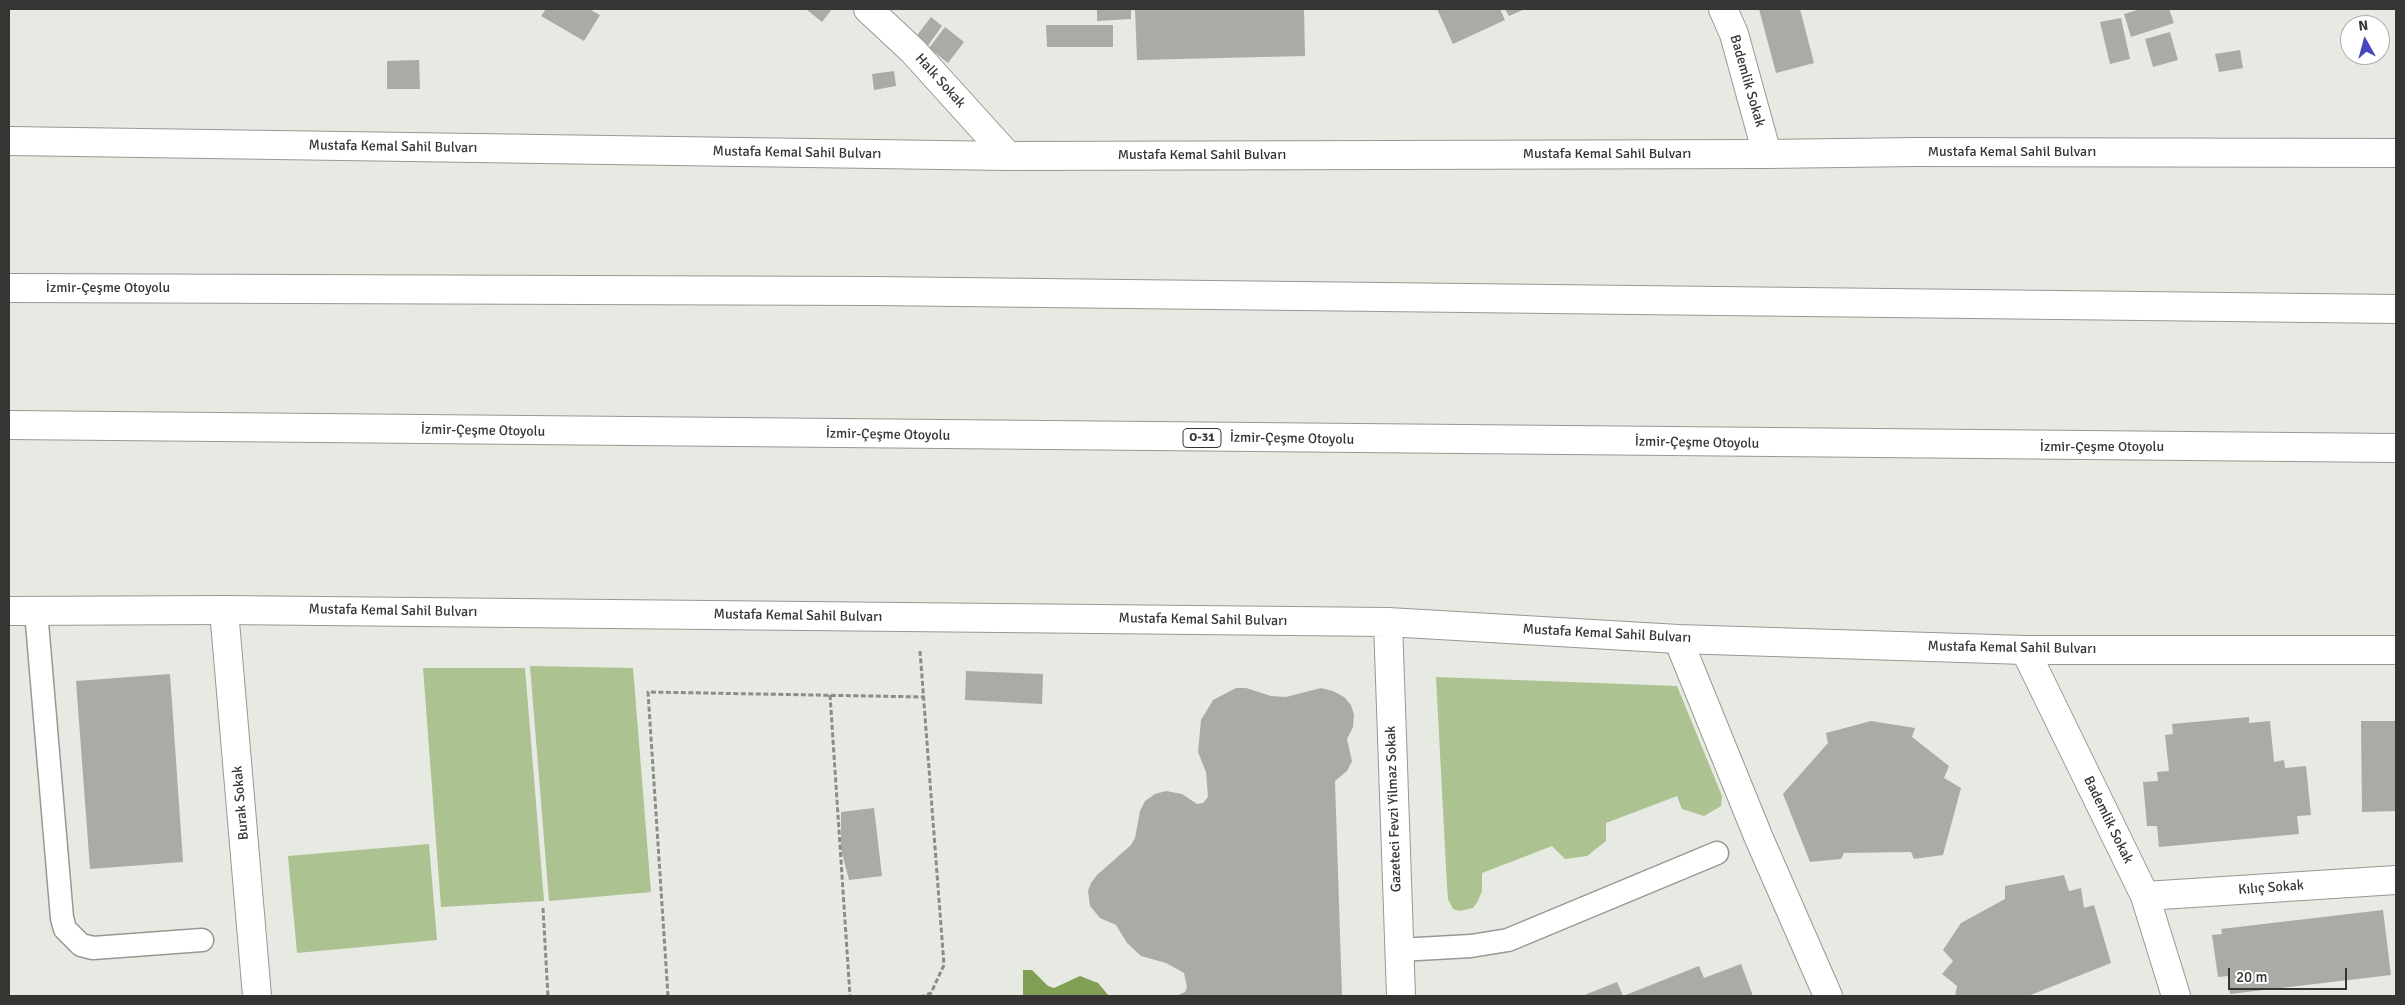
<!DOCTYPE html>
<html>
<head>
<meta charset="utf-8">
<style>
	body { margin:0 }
	#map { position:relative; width:2405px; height:1005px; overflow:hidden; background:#e6eae2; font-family:Signika,sans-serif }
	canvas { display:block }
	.frame { position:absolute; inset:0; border:10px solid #353633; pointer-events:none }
	.north { position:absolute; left:2340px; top:15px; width:50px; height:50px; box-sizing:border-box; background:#fff; border:1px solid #aeafad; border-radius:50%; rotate:353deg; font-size:14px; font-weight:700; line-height:20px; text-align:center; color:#353633 }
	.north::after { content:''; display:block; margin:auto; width:18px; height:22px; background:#4848be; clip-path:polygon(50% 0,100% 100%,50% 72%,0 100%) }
	.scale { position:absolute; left:2228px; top:968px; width:119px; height:22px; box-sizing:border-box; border:2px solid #353633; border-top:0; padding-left:6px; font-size:15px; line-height:18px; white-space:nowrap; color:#353633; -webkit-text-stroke:4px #fff; paint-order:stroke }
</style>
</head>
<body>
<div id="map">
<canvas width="2405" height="1005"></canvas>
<div class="frame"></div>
<div class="north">N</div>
<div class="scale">20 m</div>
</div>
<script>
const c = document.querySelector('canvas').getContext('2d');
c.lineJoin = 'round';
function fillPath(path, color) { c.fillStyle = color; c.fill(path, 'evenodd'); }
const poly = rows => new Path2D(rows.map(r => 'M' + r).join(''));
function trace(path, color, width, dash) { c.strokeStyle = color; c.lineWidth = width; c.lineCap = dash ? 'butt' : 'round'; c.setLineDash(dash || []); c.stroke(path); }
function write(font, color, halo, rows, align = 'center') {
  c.font = font + ' Signika,sans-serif'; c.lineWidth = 4.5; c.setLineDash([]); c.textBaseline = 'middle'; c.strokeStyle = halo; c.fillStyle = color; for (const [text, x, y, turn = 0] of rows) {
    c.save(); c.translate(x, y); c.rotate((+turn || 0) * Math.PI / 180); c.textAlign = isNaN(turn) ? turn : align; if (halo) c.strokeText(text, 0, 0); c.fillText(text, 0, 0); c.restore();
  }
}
const green = poly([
	[530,666,633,668,651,892,549,901],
	[423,668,525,668,544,901,441,907],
	[1436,677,1677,686,1722,796,1721,806,1704,816,1682,809,1677,796,1606,823,1606,841,1587,856,1565,859,1552,846,1482,873,1482,891,1478,901,1473,908,1460,911,1453,909,1448,899,1447,886],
	[429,844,437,940,297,953,288,856]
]);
const water = poly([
	[1023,970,1032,970,1048,986,1054,988,1080,976,1098,983,1109,996,1023,996]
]);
const building = poly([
	[546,9,589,9,600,15,584,41,541,16],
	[806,9,832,9,822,22],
	[1097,9,1131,9,1131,19,1097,21],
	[1135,9,1304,9,1305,56,1137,60],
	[1437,9,1500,9,1505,20,1453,44],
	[1505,9,1525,9,1509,16],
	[1759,9,1800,9,1814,63,1776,73],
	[2141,9,2169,9,2174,23,2131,37,2124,14],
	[931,17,942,26,927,47,915,38],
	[2121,18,2130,59,2110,64,2100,22],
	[1046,25,1113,25,1113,47,1047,47],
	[945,27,964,42,948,63,929,48],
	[2170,32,2178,60,2153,67,2145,39],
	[2240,50,2243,68,2219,72,2215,54],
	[419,60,420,89,387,89,387,61],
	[894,71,896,86,874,90,872,74],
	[966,671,1043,674,1042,704,965,700],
	[170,674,183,862,90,869,76,681],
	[1236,688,1246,688,1271,696,1286,697,1321,688,1333,691,1344,697,1351,705,1354,715,1353,727,1347,739,1352,761,1347,771,1335,781,1342,996,1176,996,1185,992,1187,987,1184,973,1166,963,1141,956,1127,943,1116,925,1100,918,1090,906,1088,891,1091,883,1097,875,1131,845,1135,838,1140,811,1145,801,1155,794,1166,791,1182,794,1197,804,1203,803,1208,797,1206,772,1198,752,1201,720,1213,700],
	[2249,717,2249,723,2270,721,2274,762,2284,760,2285,768,2306,766,2311,815,2297,816,2299,834,2159,847,2157,826,2147,826,2143,782,2158,781,2157,772,2169,771,2165,735,2173,734,2172,724],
	[1871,721,1915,728,1912,737,1949,766,1944,778,1961,788,1943,855,1914,859,1911,852,1844,853,1841,859,1810,862,1783,794,1828,743,1826,733],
	[2361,721,2396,721,2396,811,2362,812],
	[874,808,882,876,849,880,841,849,841,812],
	[2064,875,2069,891,2081,888,2084,908,2094,905,2111,963,2028,996,1955,996,1957,986,1942,974,1953,961,1943,950,1961,923,2005,899,2005,886],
	[2383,910,2391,975,2230,994,2228,976,2218,977,2212,935,2222,934,2221,929],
	[1741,964,1753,996,1582,996,1617,982,1623,996,1699,966,1704,978]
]);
const path = poly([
	[920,651,944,965,931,993,923,996],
	[830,695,850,996],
	[543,908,548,996],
	[668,996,648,692,925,697]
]);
const service = poly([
	[36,611,62,918,65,929,81,945,93,948,202,940],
	[1399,950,1471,946,1508,940,1717,853]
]);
const minor = poly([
	[868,9,913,51,1008,156],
	[1723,9,1734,34,1767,154],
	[224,610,257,996],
	[1678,639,1758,836,1828,996],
	[2025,650,2145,896,2176,996],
	[2145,896,2396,880]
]);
const tertiary = poly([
	[9,611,224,610,1388,622,1678,639,2025,650,2396,650],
	[1388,622,1401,996]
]);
const secondary = poly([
	[9,141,1008,156,1767,154,1916,152,2396,153]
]);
const motorway = poly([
	[9,288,874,291,2396,309],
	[9,425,2396,448]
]);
const shields = [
	[1202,438,38]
];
const shieldNames = [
	["O-31",1202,438]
];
const streetNames = [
	["Halk Sokak",940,81,48],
	["Bademlik Sokak",1747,81,74],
	["Mustafa Kemal Sahil Bulvarı",393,147,1],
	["Mustafa Kemal Sahil Bulvarı",2012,152],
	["Mustafa Kemal Sahil Bulvarı",797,153,1],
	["Mustafa Kemal Sahil Bulvarı",1607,154],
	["Mustafa Kemal Sahil Bulvarı",1202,155],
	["İzmir-Çeşme Otoyolu",108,288],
	["İzmir-Çeşme Otoyolu",483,431,1],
	["İzmir-Çeşme Otoyolu",888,435,1],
	["İzmir-Çeşme Otoyolu",1292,439,1],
	["İzmir-Çeşme Otoyolu",1697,443,1],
	["İzmir-Çeşme Otoyolu",2102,447],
	["Mustafa Kemal Sahil Bulvarı",393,611,1],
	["Mustafa Kemal Sahil Bulvarı",798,616,1],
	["Mustafa Kemal Sahil Bulvarı",1203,620,1],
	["Mustafa Kemal Sahil Bulvarı",1607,634,3],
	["Mustafa Kemal Sahil Bulvarı",2012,648,1],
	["Burak Sokak",241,803,-95],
	["Gazeteci Fevzi Yilmaz Sokak",1394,809,-92],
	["Bademlik Sokak",2108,820,64],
	["Kılıç Sokak",2271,888,-4]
];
fillPath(green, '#acc290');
fillPath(water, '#819f55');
fillPath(building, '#a8aca4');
trace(service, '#969992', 25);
trace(minor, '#969992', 30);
trace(tertiary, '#969992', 30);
trace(secondary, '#969992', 30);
trace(motorway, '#969992', 30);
trace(path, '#8a8c87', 3, [5, 2.5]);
trace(service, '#fff', 22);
trace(minor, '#fff', 28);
trace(tertiary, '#fff', 28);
trace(secondary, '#fff', 28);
trace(motorway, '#fff', 28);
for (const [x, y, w] of shields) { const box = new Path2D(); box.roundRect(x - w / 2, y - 9.5, w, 19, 4); c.fillStyle = '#fff'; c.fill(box); trace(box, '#353633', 1); }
write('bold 12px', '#353633', null, shieldNames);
write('14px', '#353633', '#fff', streetNames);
</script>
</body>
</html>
